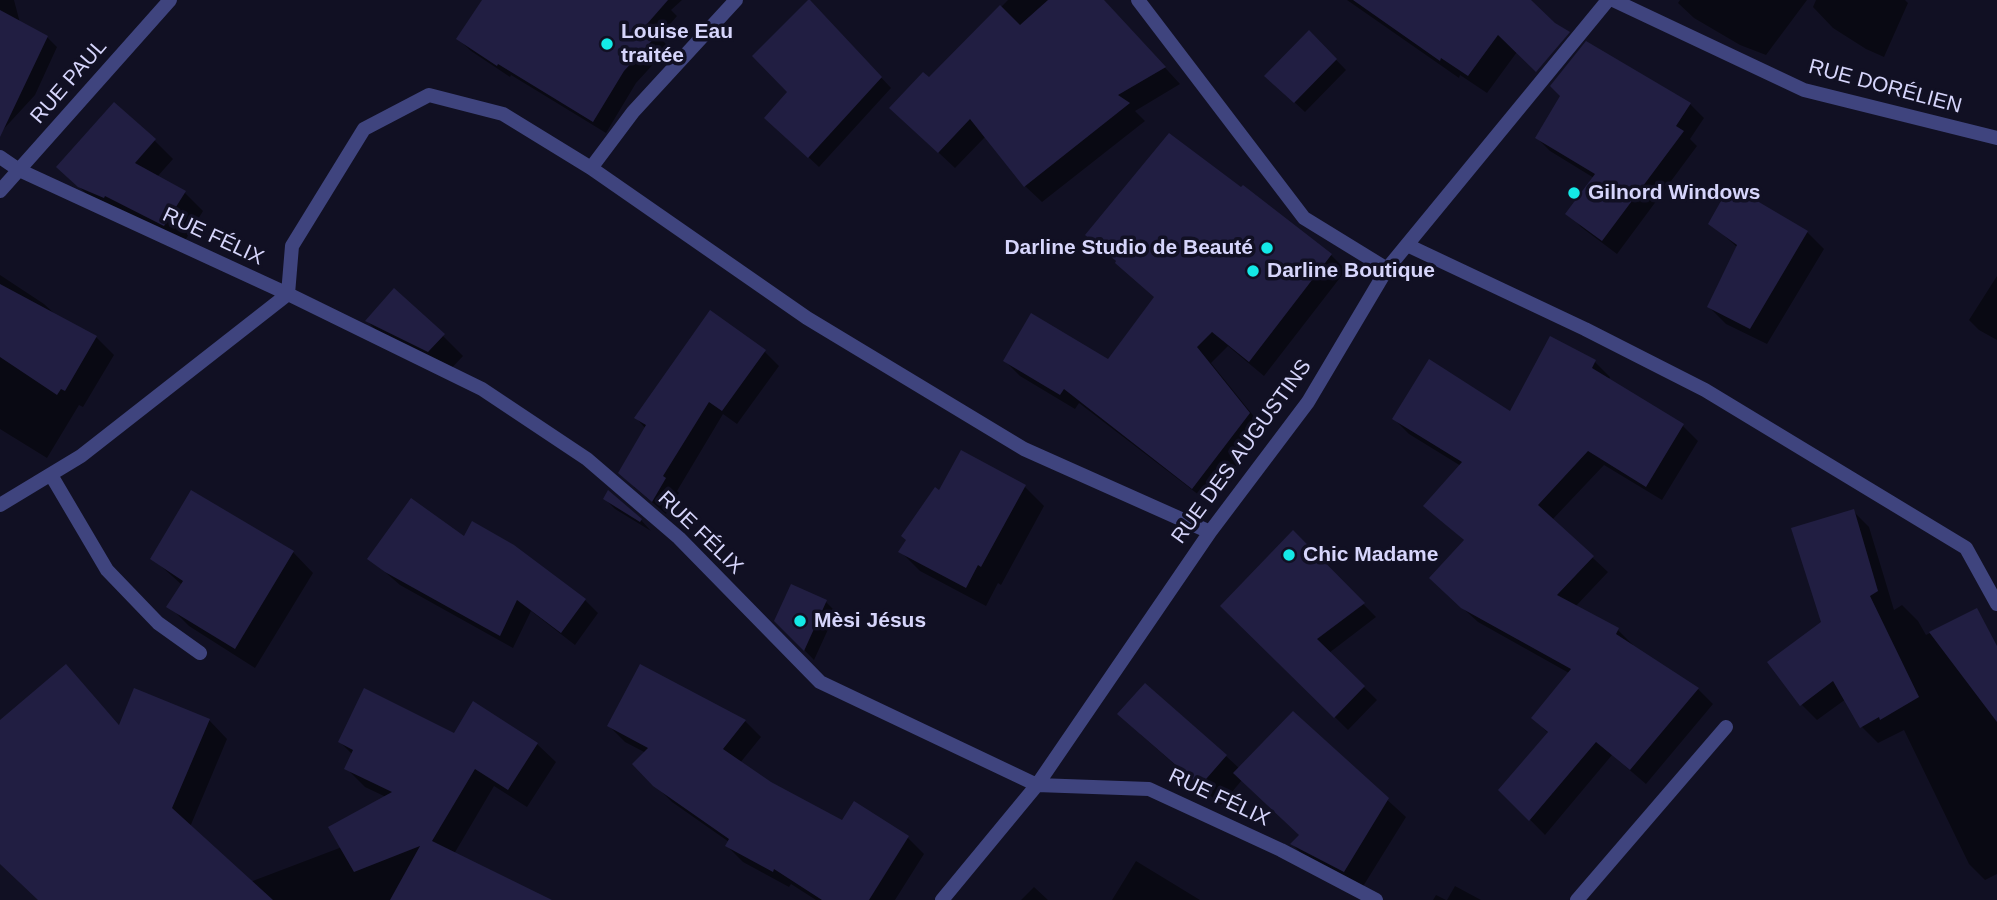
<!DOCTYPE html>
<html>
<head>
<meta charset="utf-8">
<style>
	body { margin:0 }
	canvas { display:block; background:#111023 }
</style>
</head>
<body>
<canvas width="1997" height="900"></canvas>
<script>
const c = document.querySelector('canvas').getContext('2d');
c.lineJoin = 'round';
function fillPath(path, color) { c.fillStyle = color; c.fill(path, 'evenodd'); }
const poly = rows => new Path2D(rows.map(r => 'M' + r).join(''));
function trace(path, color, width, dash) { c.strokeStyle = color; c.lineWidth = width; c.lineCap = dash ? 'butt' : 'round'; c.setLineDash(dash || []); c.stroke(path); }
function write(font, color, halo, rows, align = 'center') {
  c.font = font + ' Helvetica,sans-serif'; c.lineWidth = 7; c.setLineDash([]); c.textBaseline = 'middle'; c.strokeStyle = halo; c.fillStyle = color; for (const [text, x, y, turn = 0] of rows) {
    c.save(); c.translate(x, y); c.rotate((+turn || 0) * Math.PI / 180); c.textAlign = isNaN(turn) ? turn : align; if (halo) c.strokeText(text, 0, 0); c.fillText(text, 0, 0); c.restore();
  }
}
const shadow = poly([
	[0,0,14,0,20,23,47,37,57,47,35,95,0,133],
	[484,0,682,0,671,10,677,16,659,37,669,47,636,83,606,133,511,75,510,77,471,51,458,39],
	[1008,0,1103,0,1180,84,1135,111,1145,121,1042,202,1025,186,986,136,955,168,908,124,929,80],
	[1347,0,1519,0,1517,52,1487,93,1460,75,1459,78],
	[1680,0,1807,0,1766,55,1740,45,1694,18,1678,3],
	[1816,0,1905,0,1908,3,1884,57,1866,49,1833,28,1813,7],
	[819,11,891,88,819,167,777,128],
	[1309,32,1346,70,1305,112,1277,86],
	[1690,104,1704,118,1690,139,1697,146,1617,254,1581,227,1568,213,1594,178,1550,151,1536,137],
	[154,140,173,159,157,177,185,193,203,211,183,244,99,205,77,185],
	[1710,223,1807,232,1824,249,1767,344,1726,324,1709,307,1738,248],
	[1088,235,1331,255,1346,270,1264,376,1228,346,1211,363,1264,429,1208,502,1079,403,1075,409,1020,376,1005,361,1108,362,1156,298],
	[0,275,44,304,57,316,96,337,114,355,83,407,79,405,47,458,0,429],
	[1997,276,1997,340,1979,330,1969,320],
	[367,321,443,336,463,356,449,371,387,341],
	[1551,338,1595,362,1610,377,1609,380,1683,426,1698,441,1662,500,1604,465,1552,520,1608,572,1575,607,1618,630,1633,645,1632,647,1698,689,1713,704,1646,784,1612,755,1545,835,1501,790,1549,734,1533,718,1569,673,1478,622,1446,593,1465,541,1425,506,1461,466,1409,434,1394,419,1511,413],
	[765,352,779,366,737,424,723,414,677,491,679,493,666,514,634,487,646,429,636,418],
	[1025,487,1044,506,1001,585,998,583,986,606,920,571,901,552,940,492],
	[605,499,641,520,651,531,615,509],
	[1853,511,1869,527,1894,610,1902,605,1918,621,1926,635,1968,614,1997,648,1997,874,1985,880,1969,864,1904,730,1878,743,1862,727,1846,699,1817,720,1802,705],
	[1293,533,1376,617,1329,653,1377,700,1348,730,1222,606],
	[464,539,585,600,598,613,575,645,531,611,513,648,400,585,370,559],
	[293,552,313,573,255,668,189,626,169,606,182,585,152,558],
	[826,602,836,612,814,660,776,621],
	[66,666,120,726,209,720,227,739,190,827,250,882,342,847,386,797,365,787,346,768,353,755,340,742,455,735,537,744,556,762,527,807,494,786,454,854,466,900,39,900,0,863,0,722],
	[1293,714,1406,817,1362,888,1309,861,1292,844,1301,835,1242,780,1221,805,1140,734,1226,756,1240,769],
	[745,721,761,737,740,763,770,784,843,822,855,804,908,838,924,854,895,900,816,900,791,884,789,887,743,862,727,846,729,842,672,802,655,785,646,753,625,742,609,726],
	[1136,861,1200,900,1112,900],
	[1455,886,1481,900,1447,900],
	[1034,887,1048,900,1021,900],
	[1436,895,1446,900,1433,900]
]);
const building = poly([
	[482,0,668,0,647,24,658,34,624,71,593,122,498,64,497,66,456,39],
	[808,0,810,0,882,77,808,158,764,118,787,92,752,56],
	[1048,0,1104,0,1166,67,1118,95,1130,103,1024,187,970,119,938,153,889,108,923,72,929,77,1000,5,1020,25],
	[1353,0,1531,0,1555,23,1570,32,1536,72,1498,35,1468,76,1441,58,1440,61],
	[0,10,48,36,0,137],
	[1309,30,1337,59,1294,103,1264,76],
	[1586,41,1691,103,1676,126,1684,131,1602,241,1565,214,1595,174,1535,138,1560,96,1550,86],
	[114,102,156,139,135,163,186,191,164,226,105,196,104,198,78,187,56,167],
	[1169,133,1241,187,1243,185,1332,254,1249,362,1212,332,1197,347,1250,413,1192,489,1064,389,1060,395,1003,361,1031,313,1108,359,1154,297,1115,263,1116,261,1085,235],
	[1730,185,1808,231,1750,329,1707,307,1737,245,1708,224],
	[0,284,97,336,65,391,61,389,57,395,0,357],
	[394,288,445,334,428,352,365,321],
	[710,310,766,350,722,411,709,402,663,476,666,478,652,502,618,473,646,425,634,418],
	[1550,336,1596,360,1592,368,1684,424,1646,487,1588,451,1538,505,1594,556,1557,595,1619,628,1616,634,1699,688,1630,770,1596,742,1529,821,1498,790,1548,732,1531,718,1571,669,1461,608,1429,578,1464,540,1423,506,1462,462,1392,419,1429,359,1510,411],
	[961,450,1026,485,981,567,978,565,966,588,898,552,906,540,901,536,935,487,939,490],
	[191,490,294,551,235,649,166,607,183,581,150,559],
	[608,490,642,519,640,522,603,499],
	[411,498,464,536,472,521,514,545,586,599,561,633,517,600,500,636,385,572,367,559],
	[1854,509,1878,591,1870,596,1919,697,1880,720,1879,717,1860,728,1833,681,1800,706,1767,662,1821,622,1791,528],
	[1293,530,1365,603,1317,639,1365,686,1334,718,1220,606],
	[791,584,827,600,804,651,774,621],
	[1977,608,1997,646,1997,722,1929,632],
	[66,664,119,725,134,688,210,719,172,808,273,900,38,900,0,864,0,720],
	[640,664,746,720,723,749,771,782,842,820,854,801,909,836,869,900,822,900,774,869,773,872,725,846,729,839,653,786,632,764,648,748,607,726],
	[1145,683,1227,755,1200,786,1117,714],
	[364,688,454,733,473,701,538,743,508,790,475,769,432,841,552,900,390,900,420,846,354,872,328,827,392,792,344,769,353,750,338,742],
	[1293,711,1389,798,1344,872,1290,844,1299,835,1233,773]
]);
const minor = poly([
	[1138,0,1304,218,1387,269],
	[1613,0,1804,90,1997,138],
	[0,157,19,170,288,294,482,389,587,459,679,538,820,682,1037,785,1149,789,1281,850,1376,900],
	[591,168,633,112,736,0],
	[0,191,170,0],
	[1407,245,1585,329,1705,390,1966,548,1997,604],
	[51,475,107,570,158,623,200,653],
	[0,505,81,456,288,294,292,246,364,129,429,95,503,114,591,168,807,318,1024,449,1210,532],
	[942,900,1037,785,1210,532,1308,402,1387,269,1608,0],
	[1577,900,1726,727]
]);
const markers = [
	[607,44,7,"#14e9e7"],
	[1574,193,7,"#14e9e7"],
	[1267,248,7,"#14e9e7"],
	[1253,271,7,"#14e9e7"],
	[1289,555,7,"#14e9e7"],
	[800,621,7,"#14e9e7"]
];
const poiNames = [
	["Louise Eau",621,32],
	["traitée",621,56],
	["Gilnord Windows",1588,193],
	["Darline Studio de Beauté",1253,248,"right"],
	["Darline Boutique",1267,271],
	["Chic Madame",1303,555],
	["Mèsi Jésus",814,621]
];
const streetNames = [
	["RUE PAUL",69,82,-49],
	["RUE DORÉLIEN",1885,87,15],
	["RUE FÉLIX",213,237,25],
	["RUE DES AUGUSTINS",1242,452,-54],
	["RUE FÉLIX",700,533,44],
	["RUE FÉLIX",1219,798,25]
];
fillPath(shadow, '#0007');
fillPath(building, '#211e42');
trace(minor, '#3f447e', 14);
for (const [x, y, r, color] of markers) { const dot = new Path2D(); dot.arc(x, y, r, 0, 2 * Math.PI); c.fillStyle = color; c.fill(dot); trace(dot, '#111023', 2.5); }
write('bold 21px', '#d6d5fb', '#111023', poiNames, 'left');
write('21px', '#d6d5fb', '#111023', streetNames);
</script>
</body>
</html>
